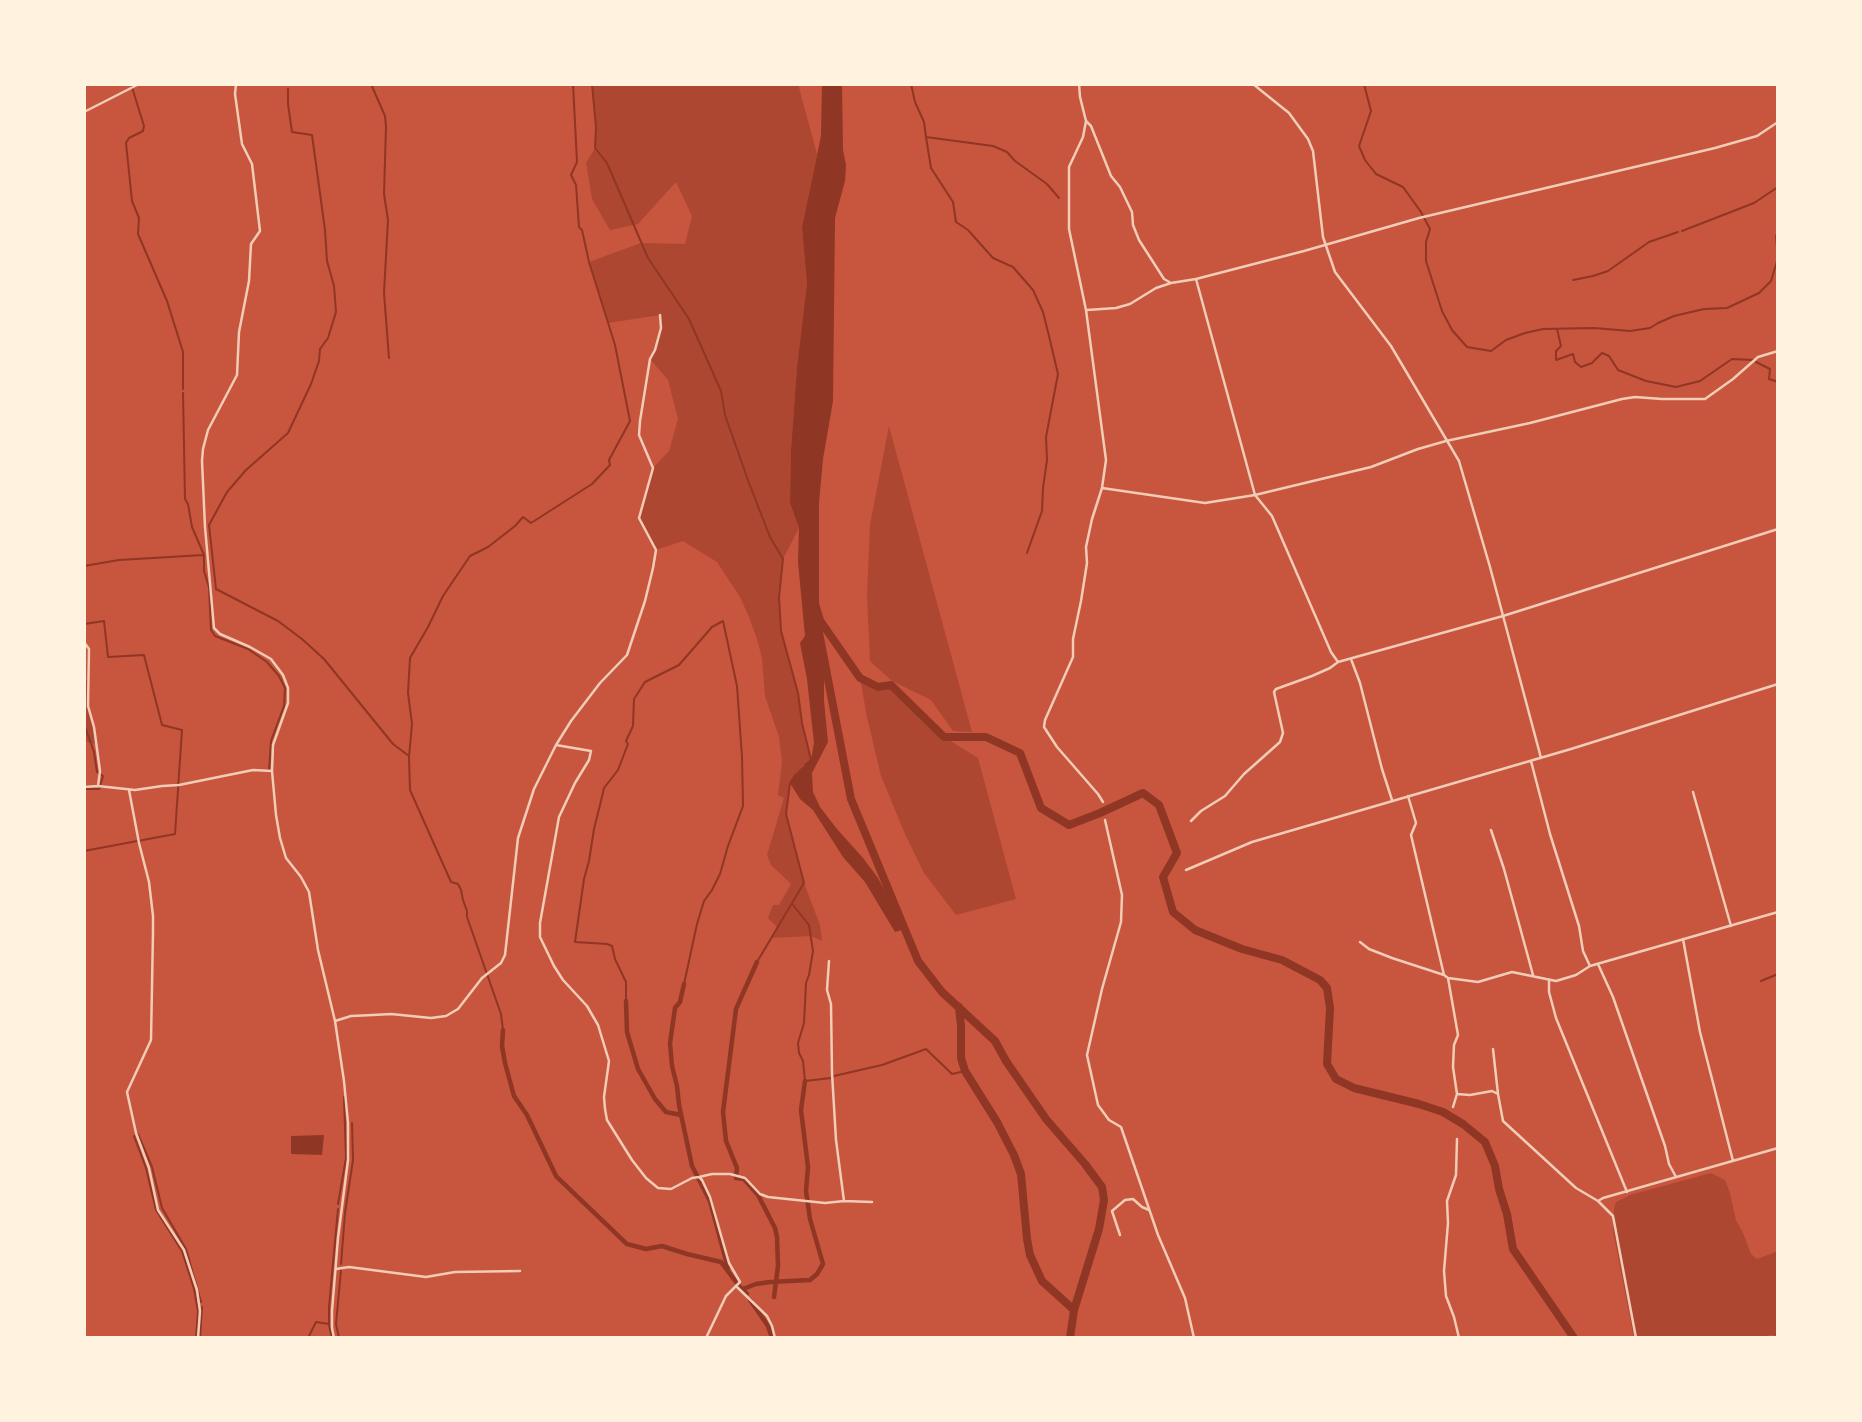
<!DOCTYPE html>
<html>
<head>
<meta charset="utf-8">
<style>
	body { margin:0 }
	#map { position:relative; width:1862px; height:1422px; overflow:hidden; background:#c8553d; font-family:"Work Sans",sans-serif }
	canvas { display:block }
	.frame { position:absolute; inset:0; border:86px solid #fff3e0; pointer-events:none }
</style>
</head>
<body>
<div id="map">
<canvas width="1862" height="1422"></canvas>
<div class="frame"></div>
</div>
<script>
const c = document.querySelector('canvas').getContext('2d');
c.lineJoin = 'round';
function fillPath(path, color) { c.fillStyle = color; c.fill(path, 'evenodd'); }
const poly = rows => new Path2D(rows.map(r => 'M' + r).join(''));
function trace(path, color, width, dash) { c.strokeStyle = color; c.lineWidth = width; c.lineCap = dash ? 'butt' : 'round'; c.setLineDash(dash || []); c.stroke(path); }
const green = poly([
	[592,84,798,84,817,154,802,227,807,284,797,367,791,450,790,503,799,528,783,559,779,597,781,631,798,693,802,723,811,760,799,770,790,783,786,814,804,883,820,925,822,941,811,936,771,938,777,927,768,918,773,905,779,905,791,884,771,865,767,855,784,798,778,795,782,762,779,737,765,696,762,658,757,639,749,617,740,597,717,562,683,541,656,550,639,518,653,468,669,451,678,419,668,380,650,359,655,350,661,328,660,315,608,323,589,262,641,243,685,244,692,216,676,182,638,224,610,230,592,199,586,163,595,148,596,127],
	[889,426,972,732,953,731,931,700,892,681,870,661,867,595,870,525],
	[860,678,878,687,891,685,944,737,978,758,1016,899,956,915,924,873,905,834,881,776,867,717],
	[89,680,88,706,97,744,87,742,84,736,84,681],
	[1711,1173,1725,1180,1730,1193,1736,1220,1743,1233,1751,1254,1757,1259,1778,1251,1778,1337,1772,1335,1752,1338,1634,1338,1613,1231,1614,1209,1616,1202,1630,1195]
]);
const water = poly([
	[822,84,842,84,843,150,846,165,845,181,835,218,833,401,823,459,819,503,819,603,827,630,818,626,824,661,824,701,828,742,812,773,813,792,820,807,837,829,863,858,878,878,905,929,895,932,865,882,843,857,813,810,800,799,790,783,799,770,811,760,814,743,807,679,800,643,805,636,798,562,799,528,790,503,791,450,797,367,807,284,802,227,821,136],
	[324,1135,322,1155,291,1154,291,1136]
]);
const stream = poly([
	[131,84,144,126,143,131,129,138,126,143,132,201,139,218,138,234,167,301,183,352,183,389],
	[371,84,385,116,386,127,384,194,388,220,384,293,389,358],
	[592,84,596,127,595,148,607,163,648,258,689,319,721,391,725,415,749,483,770,537,783,559,779,597,781,631,798,693,802,723,811,760,805,765],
	[911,84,915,102,924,122,926,137,993,146,1007,152,1015,161,1047,184,1059,198],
	[1364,84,1371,111,1359,146,1365,160,1376,174,1403,187,1421,212,1430,229,1426,242,1426,261,1442,311,1452,330,1467,347,1491,351,1506,340,1525,333,1543,329,1594,328,1630,331,1650,328,1658,323,1674,316,1704,309,1727,308,1759,293,1771,281,1778,258,1776,236,1778,233],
	[1778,85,1778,101],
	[288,89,288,104,292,132,312,135,325,230,327,261,334,286,336,312,328,338,320,349,319,361,311,384,288,433,246,470,227,492,209,525,216,589,278,621,302,639,324,659,393,744,409,756],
	[926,137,931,168,953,202,956,222,968,230,993,258,1013,267,1033,290,1043,312,1049,336,1058,374,1046,437,1047,460,1043,488,1042,511,1027,553],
	[1682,231,1754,203,1778,187],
	[1573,280,1593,276,1608,271,1649,242,1678,232],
	[1557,329,1561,346,1556,351,1556,360,1573,354,1575,362,1581,367,1592,363,1602,353,1609,356,1618,370,1646,381,1676,387,1700,381,1732,359,1753,360],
	[1756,362,1770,369,1769,379,1778,382],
	[183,393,185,499,188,504,192,527,204,555,204,571,209,587,211,630,215,636,248,649,267,662,279,676,285,688,284,706,271,741,269,770],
	[84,566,119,560,203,555],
	[84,624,104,621,108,657,144,655,162,725,182,730,175,834,84,851],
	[84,724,94,752,97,772,103,776,99,789,84,789],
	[793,905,809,925,813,951,809,975,806,983,804,1023,798,1043,799,1053,803,1061,805,1081,831,1078,834,1076,882,1065,926,1049,952,1074,965,1071],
	[757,962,804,883,786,814,790,783,796,774],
	[1761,981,1778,974],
	[626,1001,626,982,615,959,612,946,607,944,575,942,584,879,589,861,594,829,600,805,604,788,618,770,628,744,626,741,633,726,634,699,645,682,679,665,712,627,723,621,737,686,742,757,743,806,728,846,720,874,712,890,704,901,697,924,684,984],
	[503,1030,501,1014,467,917,467,911,463,900,461,890,458,884,451,882,410,790,409,757,412,724,408,693,410,658,428,627,443,596,470,556,488,547,515,526,523,517,531,523,592,484,610,465,609,460,630,421,615,345,589,262,582,230,579,227,576,185,571,175,577,162,573,84],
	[138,1134,152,1167,162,1208,186,1249,201,1302],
	[134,1136,146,1168,156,1210,182,1251,194,1289,198,1311,196,1338],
	[338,1204,346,1158,344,1097],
	[341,1264,345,1213,353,1160,352,1123],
	[200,1338,202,1307],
	[308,1338,316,1322,329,1324],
	[332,1338,329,1325,329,1307,338,1209],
	[339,1338,336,1324,341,1270]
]);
const canal = poly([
	[757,962,736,1009,723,1112,726,1141,737,1168,736,1178,744,1179,758,1195,775,1228,777,1237,778,1266,774,1297],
	[684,984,680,1002,675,1008,670,1043,672,1066,677,1086,679,1105,692,1166,710,1201,728,1268],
	[626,1001,627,1032,638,1069,655,1099,666,1112,681,1115],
	[503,1030,502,1046,505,1063,514,1096,527,1115,556,1176,627,1244,646,1249,662,1246,687,1254,721,1262,736,1282],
	[739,1286,747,1294],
	[743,1289,756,1284,770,1282,810,1280,817,1274,823,1264,810,1219,806,1191,808,1167,801,1110,805,1081],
	[750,1300,768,1326,772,1338]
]);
const river = poly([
	[816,617,851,799,918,961,942,992,995,1041,1006,1061,1046,1119,1085,1164,1102,1187,1104,1200,1099,1229,1074,1310,1070,1338],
	[821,622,860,678,878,687,891,685,944,737,986,737,1020,753,1041,808,1069,825,1100,813,1143,793,1159,805,1177,853,1163,877,1173,912,1195,930,1242,949,1282,960,1320,980,1327,988,1330,1008,1327,1064,1336,1079,1354,1088,1419,1104,1443,1112,1463,1124,1485,1142,1495,1166,1499,1189,1507,1214,1513,1249,1574,1338],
	[959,1007,961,1026,961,1058,965,1071,997,1122,1014,1155,1021,1174,1027,1239,1030,1255,1042,1281,1073,1309]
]);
const minor = poly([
	[236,84,235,94,242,144,252,164,260,231,251,244,249,281,239,332,237,375,208,430,203,449,202,461,205,527,214,628,220,634,250,647,271,659,283,675,288,688,288,703,273,745,272,771,276,815,280,838,286,858,301,877,309,892,318,950,335,1021,344,1081,348,1123,348,1160,338,1238,332,1311,332,1328,334,1338],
	[1079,84,1080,97,1086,121,1083,137,1069,167,1069,229,1086,310,1106,460,1102,488,1092,519,1086,547,1087,563,1081,601,1073,639,1073,657,1045,720,1044,727,1057,747,1098,794,1103,802],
	[1253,84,1289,113,1308,139,1313,151,1323,237,1335,272,1391,346,1459,461,1490,567,1541,758],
	[84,112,139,84],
	[1086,121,1091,126,1111,176,1120,187,1132,212,1133,225,1139,240,1164,279,1171,283],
	[1778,122,1757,136,1715,148,1419,218,1304,251,1196,279,1255,495,1272,516,1331,652,1338,662,1503,616,1778,529],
	[1087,310,1116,308,1130,304,1156,288,1171,283,1196,279],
	[1102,488,1205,503,1255,495,1371,467,1418,449,1446,441,1530,423,1622,399,1635,397,1662,399,1705,399,1733,379,1758,357,1778,351],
	[84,642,89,649,88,706,94,727,100,771,98,786],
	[1351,659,1360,683,1382,769,1392,800],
	[556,745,591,751,589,760,575,783,559,817,540,923,540,937,554,966,563,980,587,1006,598,1025,609,1061,604,1097,605,1109,607,1120,632,1160,646,1178,658,1188,671,1189,692,1178,699,1177,712,1174,730,1174,745,1178,760,1194,768,1197,825,1203,844,1201,836,1140,832,1073,831,1004,827,990,829,961],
	[1531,761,1550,834,1579,926,1583,951,1590,966],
	[84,787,98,786,135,790,162,786,179,785,253,770,272,771],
	[129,790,139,843,149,882,153,916,153,932,151,1040,127,1092,136,1133,149,1168,158,1210,184,1250,197,1290,200,1311,198,1338],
	[1693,792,1731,926],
	[1408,796,1416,823,1411,835,1444,975,1448,978,1478,982,1512,972,1556,981,1576,975,1590,966,1778,912],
	[1105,820,1122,895,1121,922,1102,989,1087,1055,1098,1105,1109,1120,1121,1127,1158,1235,1185,1298,1194,1338],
	[1191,821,1201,811,1225,796,1244,774,1280,742,1283,733,1274,692,1276,689,1312,676,1330,668,1338,662],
	[1491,830,1504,869,1533,975],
	[1186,870,1252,842,1571,749,1778,684],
	[1683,939,1700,1032,1733,1161],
	[1360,942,1369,949,1392,958,1444,975],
	[1598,964,1613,997,1665,1146,1669,1164,1676,1177],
	[1448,978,1458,1035,1454,1045,1453,1067,1457,1094,1453,1107],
	[1549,981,1549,992,1556,1018,1627,1192],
	[335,1021,351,1016,373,1015,391,1014,431,1018,446,1016,458,1009,482,978,501,963,505,955,518,838,534,789,556,745,571,721,600,683,627,655,645,601,653,568,656,550,639,518,653,468,639,435,640,421,650,359,655,350,661,328,660,315],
	[1493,1049,1498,1094],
	[1457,1094,1470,1095,1492,1091,1498,1094,1503,1121,1576,1188,1598,1201],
	[1457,1139,1456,1175,1447,1201,1448,1223,1444,1271,1446,1296,1454,1317,1459,1338],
	[699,1177,702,1180,710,1197,729,1263,740,1282,726,1296,706,1338],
	[844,1201,872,1202],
	[1120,1235,1112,1211,1125,1200,1133,1199,1142,1207,1149,1210],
	[336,1269,349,1267,426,1277,455,1272,520,1271],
	[737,1287,767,1316,772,1326,775,1338],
	[1636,1338,1613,1216,1598,1201,1603,1198,1778,1148]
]);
fillPath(green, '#ae4732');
fillPath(water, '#8f3625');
trace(stream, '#8f3625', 2);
trace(canal, '#8f3625', 4.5);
trace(river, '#8f3625', 8);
trace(minor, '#f1ccb7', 2.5);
</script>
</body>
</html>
